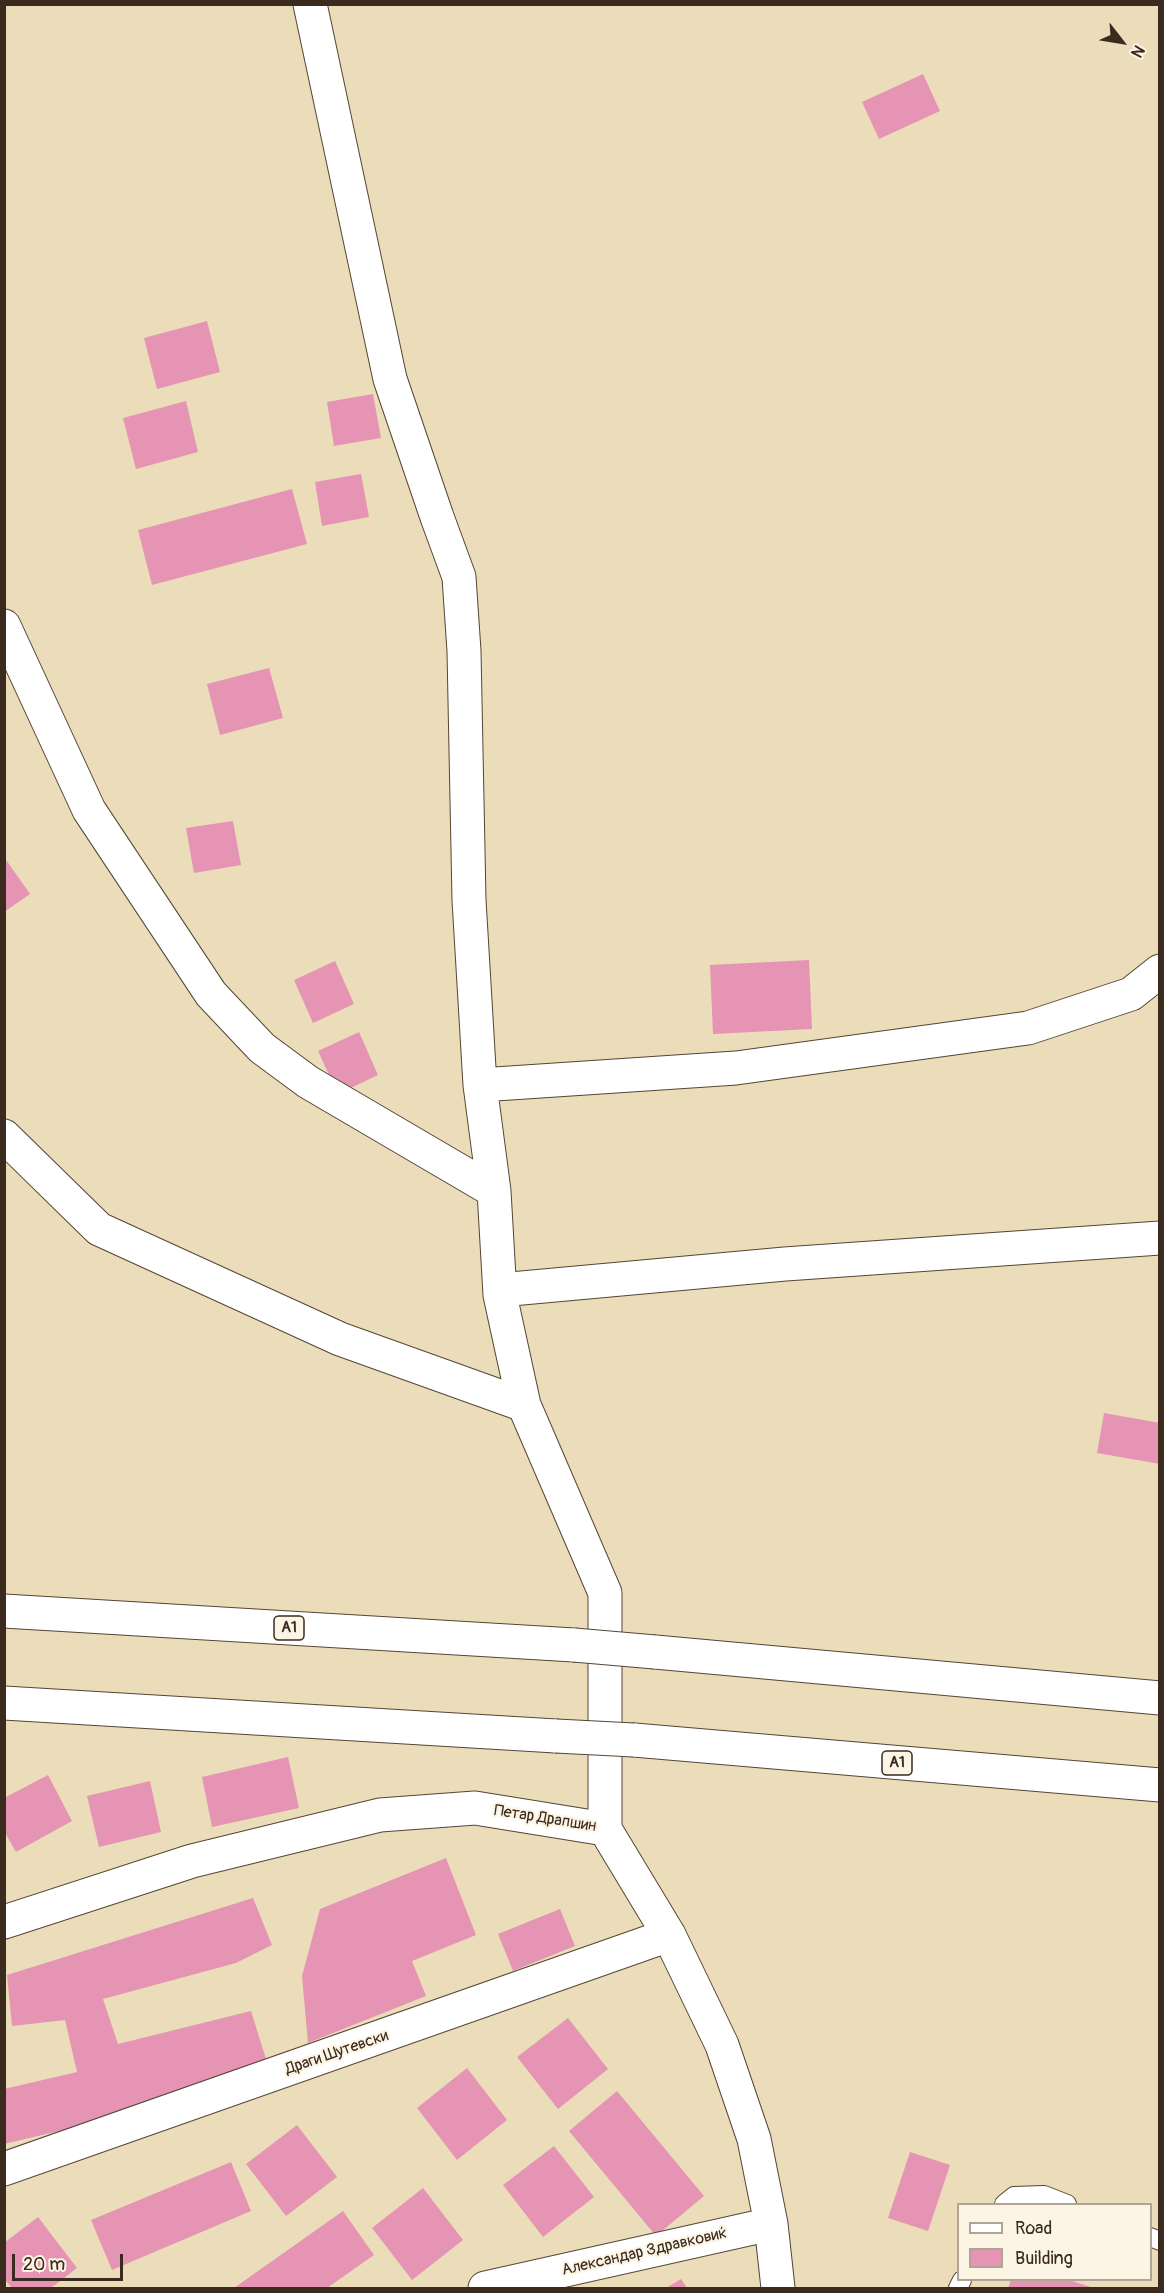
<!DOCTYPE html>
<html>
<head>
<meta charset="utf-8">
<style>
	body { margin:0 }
	#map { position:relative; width:1164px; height:2293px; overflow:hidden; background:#ebddba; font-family:Pangolin,sans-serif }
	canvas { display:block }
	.frame { position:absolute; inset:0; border:6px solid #3b2a1e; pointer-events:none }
	.legend { position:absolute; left:957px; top:2203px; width:195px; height:78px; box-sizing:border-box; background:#fcf5e5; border:2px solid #afa495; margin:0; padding:8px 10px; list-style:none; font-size:18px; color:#3b2a1e }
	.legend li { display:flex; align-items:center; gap:12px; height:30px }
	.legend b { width:30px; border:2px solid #afa495 }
	.north { position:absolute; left:1092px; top:12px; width:60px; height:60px; -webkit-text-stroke:4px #fcf5e5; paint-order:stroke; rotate:121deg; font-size:16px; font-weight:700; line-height:24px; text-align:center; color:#3b2a1e }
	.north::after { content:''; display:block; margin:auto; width:21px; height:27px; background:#3b2a1e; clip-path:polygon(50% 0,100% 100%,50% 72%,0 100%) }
	.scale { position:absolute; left:12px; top:2254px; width:111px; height:27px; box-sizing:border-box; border:3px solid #3b2a1e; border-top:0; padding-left:8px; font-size:18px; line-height:21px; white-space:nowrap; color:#3b2a1e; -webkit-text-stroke:4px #fcf5e5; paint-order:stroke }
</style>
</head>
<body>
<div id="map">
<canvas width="1164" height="2293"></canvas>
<div class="frame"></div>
<ul class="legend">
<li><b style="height:8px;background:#fff"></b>Road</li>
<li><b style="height:16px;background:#e594b4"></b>Building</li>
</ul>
<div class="north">N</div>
<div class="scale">20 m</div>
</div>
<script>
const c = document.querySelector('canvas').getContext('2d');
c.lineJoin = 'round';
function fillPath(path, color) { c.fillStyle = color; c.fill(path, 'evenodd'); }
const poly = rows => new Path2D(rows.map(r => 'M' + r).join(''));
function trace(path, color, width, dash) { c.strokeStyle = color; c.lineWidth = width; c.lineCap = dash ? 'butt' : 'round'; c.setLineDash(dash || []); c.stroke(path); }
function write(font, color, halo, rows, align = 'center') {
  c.font = font + ' Pangolin,sans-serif'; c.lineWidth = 4.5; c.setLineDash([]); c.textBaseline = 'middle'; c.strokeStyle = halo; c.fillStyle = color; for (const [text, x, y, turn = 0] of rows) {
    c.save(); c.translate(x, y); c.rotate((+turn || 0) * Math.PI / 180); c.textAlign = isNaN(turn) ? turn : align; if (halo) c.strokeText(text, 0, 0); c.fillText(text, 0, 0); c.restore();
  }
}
const building = poly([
	[923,74,940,111,879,139,862,102],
	[207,321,220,372,157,389,144,338],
	[373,394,381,438,334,446,327,402],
	[186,401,198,452,136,469,123,418],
	[361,474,369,517,322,526,315,482],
	[292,489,307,544,152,585,138,530],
	[269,668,283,718,220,735,207,684],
	[233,821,241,865,194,873,186,828],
	[4,857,30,894,4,912],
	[809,960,812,1029,713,1034,710,965],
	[335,961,354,1004,313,1023,294,980],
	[359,1032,378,1075,338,1094,318,1051],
	[1104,1413,1160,1423,1160,1464,1097,1453],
	[288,1757,299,1808,212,1827,202,1777],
	[48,1775,72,1821,16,1852,4,1831,4,1798],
	[150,1781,161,1832,99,1847,87,1796],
	[446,1858,476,1935,412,1961,426,1996,308,2043,302,1976,320,1909],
	[253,1898,272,1945,236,1963,103,1999,118,2044,251,2011,266,2059,89,2124,4,2144,4,2089,77,2072,65,2020,12,2026,7,1975],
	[560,1909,575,1946,513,1971,498,1934],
	[568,2018,608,2069,558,2109,517,2057],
	[467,2068,507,2120,457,2160,417,2108],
	[617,2091,704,2196,656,2236,569,2131],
	[297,2125,337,2177,286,2216,246,2164],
	[554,2146,594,2197,543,2237,503,2185],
	[910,2152,950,2165,928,2231,888,2218],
	[231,2162,251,2211,112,2270,91,2220],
	[423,2188,463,2240,412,2280,372,2228],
	[343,2211,374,2255,327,2288,234,2288],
	[38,2217,77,2268,51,2288,12,2288,4,2279,4,2243],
	[681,2279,687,2288,666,2288],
	[1011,2280,1069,2280,1094,2288,1008,2288]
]);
const lane = poly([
	[1004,2204,1014,2196,1044,2195,1067,2204],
	[1150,2237,1160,2241],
	[958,2288,962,2280]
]);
const street = poly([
	[310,4,390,379,437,517,459,577,464,651,469,900,480,1085,494,1191,500,1295,524,1405,605,1593,605,1829],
	[4,626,89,810,211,994,262,1048,308,1082,494,1191],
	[480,1085,736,1068,1028,1028,1131,994,1160,971],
	[4,1136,99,1229,340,1339,524,1405],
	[500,1290,785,1264,1160,1238],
	[4,1922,192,1861,380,1815,475,1808,605,1829,669,1935,722,2045,754,2139,771,2224,778,2288],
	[4,2169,669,1935],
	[485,2288,771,2224]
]);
const highway = poly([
	[4,1611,574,1645],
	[655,1652,1160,1698],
	[4,1703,556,1736],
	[634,1740,1160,1785]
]);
const highwayBridge = poly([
	[574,1645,655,1652],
	[556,1736,634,1740]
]);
const shields = [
	[289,1628,30],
	[897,1763,30]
];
const shieldNames = [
	["A1",289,1628],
	["A1",897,1763]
];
const streetNames = [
	["Петар Драпшин",545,1819,9],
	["Драги Шутевски",337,2053,-19],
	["Александар Здравковиќ",645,2252,-13]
];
fillPath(building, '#e594b4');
trace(lane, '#554535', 20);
trace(street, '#554535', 35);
trace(highway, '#554535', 35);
trace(lane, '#fff', 18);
trace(street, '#fff', 33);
trace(highway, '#fff', 33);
trace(highwayBridge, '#554535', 35, []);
trace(highwayBridge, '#fff', 33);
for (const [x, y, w] of shields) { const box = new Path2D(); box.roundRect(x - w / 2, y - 12, w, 24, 4.5); c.fillStyle = '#fcf5e5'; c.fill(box); trace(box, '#3b2a1e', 1.5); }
write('bold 15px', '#3b2a1e', null, shieldNames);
write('16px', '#3b2a1e', '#fcf5e5', streetNames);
</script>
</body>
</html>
